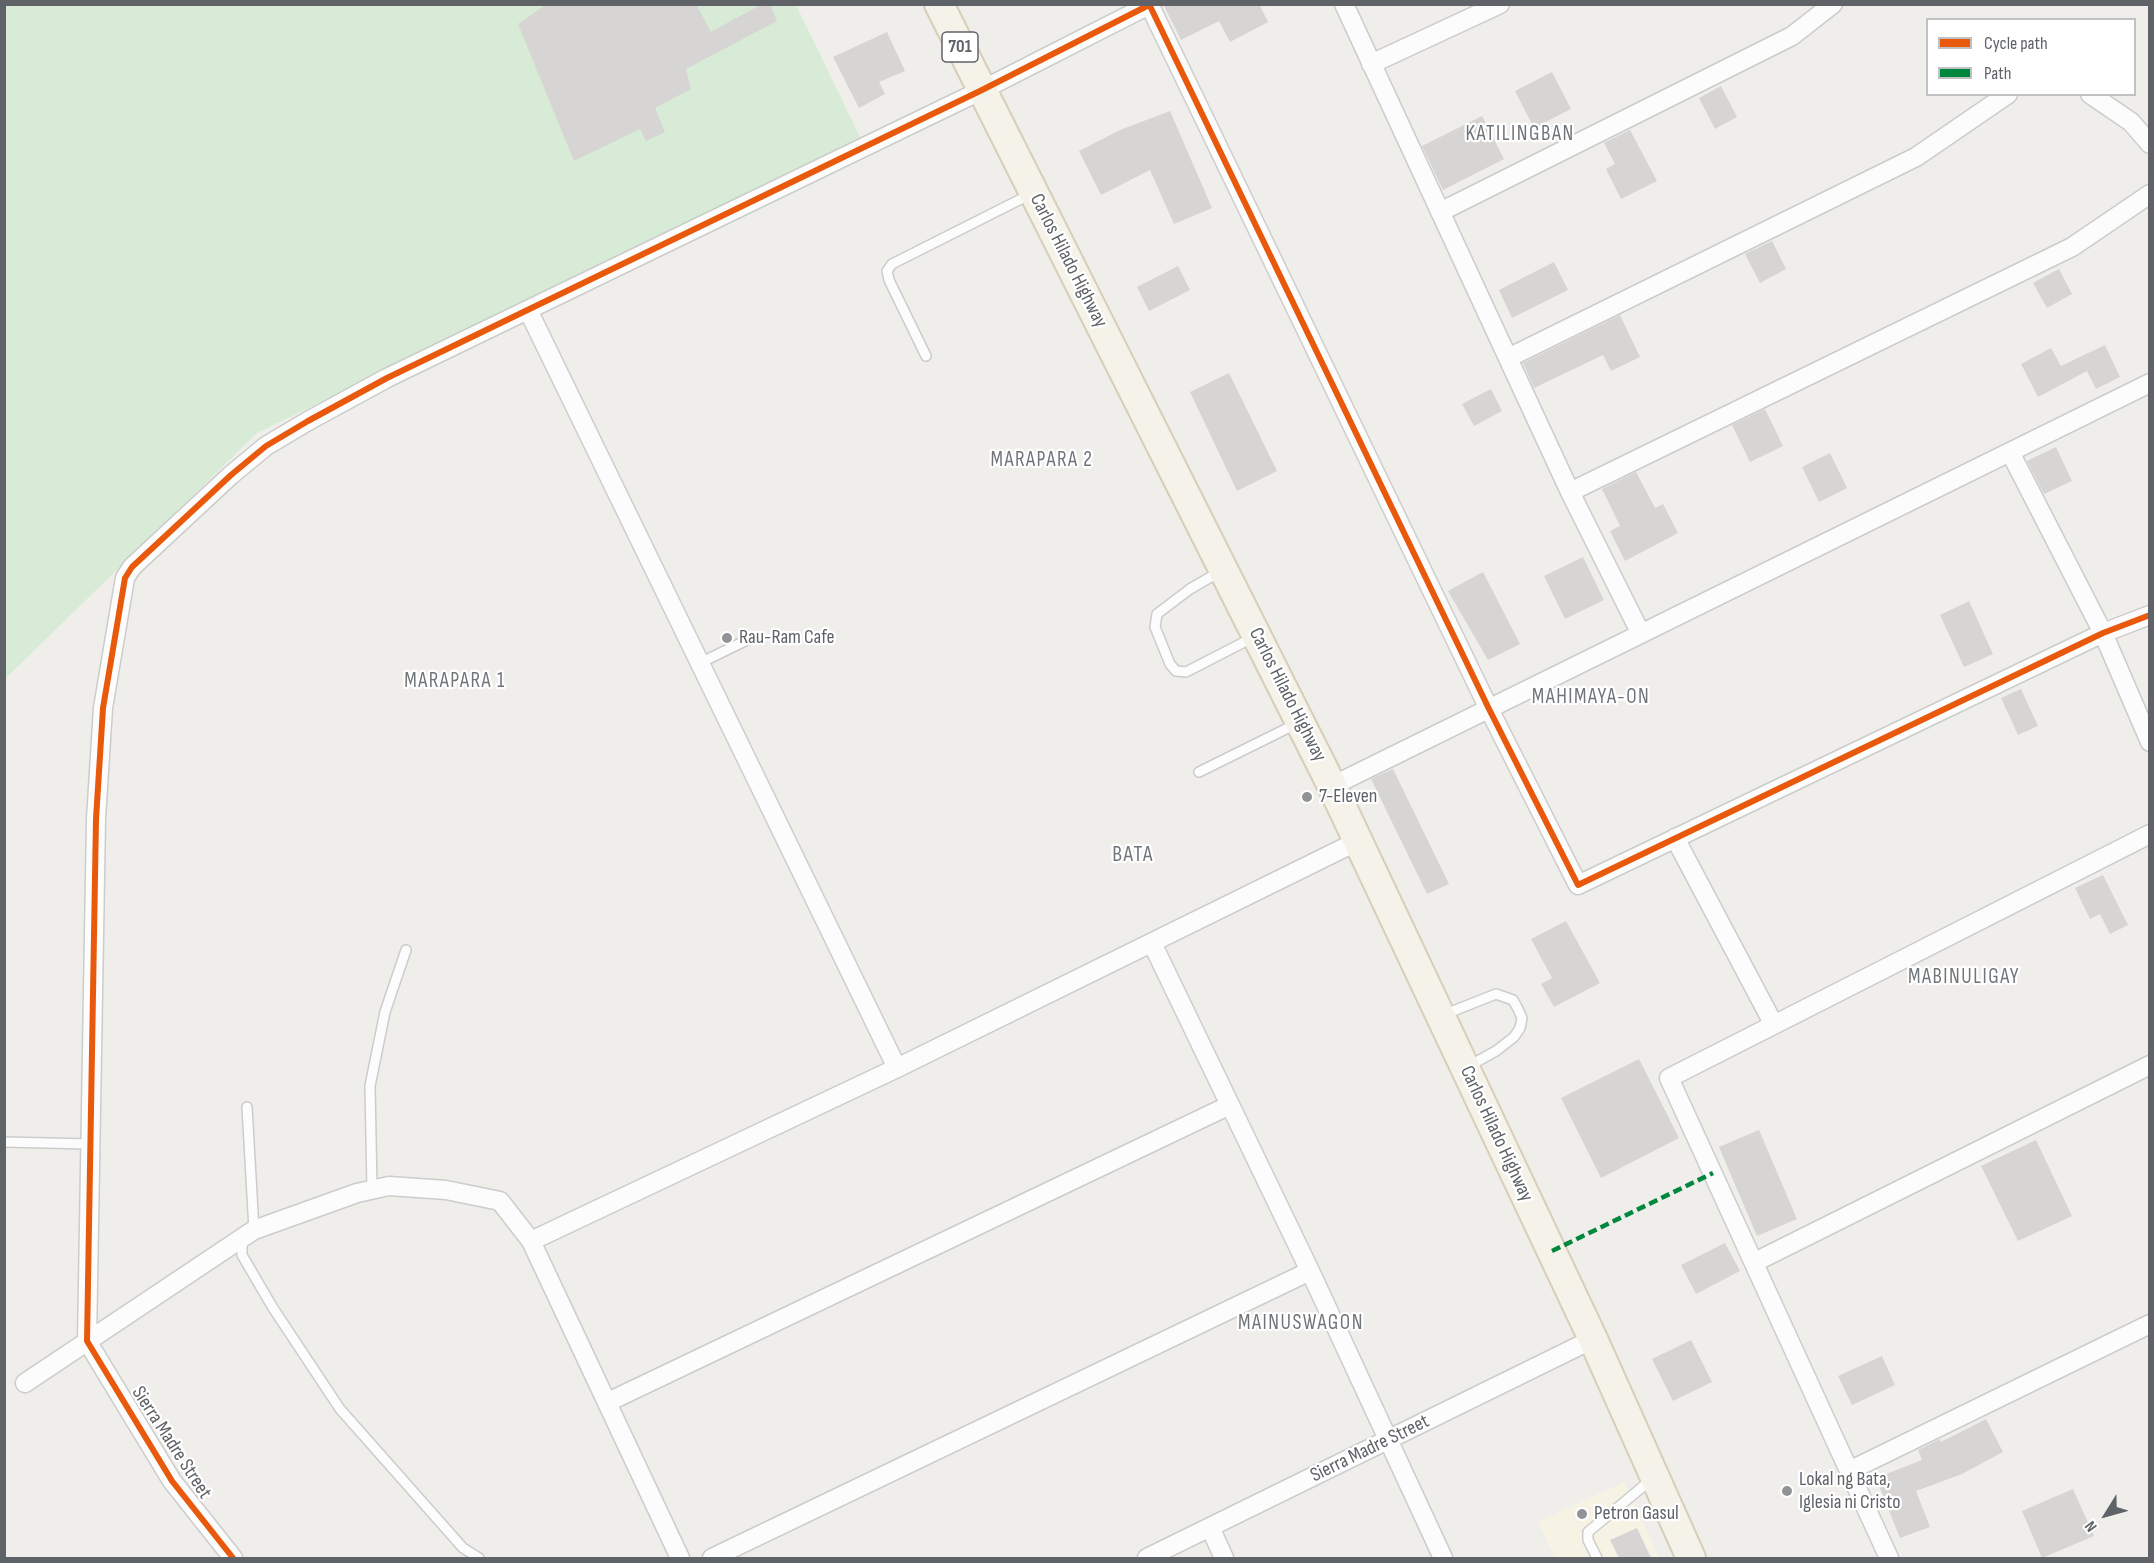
<!DOCTYPE html>
<html>
<head>
<meta charset="utf-8">
<style>
	body { margin:0 }
	#map { position:relative; width:2154px; height:1563px; overflow:hidden; background:#efeeea; font-family:"Sofia Sans Condensed",sans-serif }
	canvas { display:block }
	.frame { position:absolute; inset:0; border:6px solid #5f6368; pointer-events:none }
	.legend { position:absolute; left:1926px; top:18px; width:210px; height:78px; box-sizing:border-box; background:#fff; border:2px solid #bfc1c3; margin:0; padding:8px 10px; list-style:none; font-size:18px; color:#5f6368 }
	.legend li { display:flex; align-items:center; gap:12px; height:30px }
	.legend b { width:30px; border:2px solid #bfc1c3 }
	.north { position:absolute; left:2076px; top:1485px; width:60px; height:60px; -webkit-text-stroke:4px #fff; paint-order:stroke; rotate:233deg; font-size:16px; font-weight:700; line-height:24px; text-align:center; color:#5f6368 }
	.north::after { content:''; display:block; margin:auto; width:21px; height:27px; background:#5f6368; clip-path:polygon(50% 0,100% 100%,50% 72%,0 100%) }
</style>
</head>
<body>
<div id="map">
<canvas width="2154" height="1563"></canvas>
<div class="frame"></div>
<ul class="legend">
<li><b style="height:8px;background:#e8590c"></b>Cycle path</li>
<li><b style="height:8px;background:#00873e"></b>Path</li>
</ul>
<div class="north">N</div>
</div>
<script>
const c = document.querySelector('canvas').getContext('2d');
c.lineJoin = 'round';
function fillPath(path, color) { c.fillStyle = color; c.fill(path, 'evenodd'); }
const poly = rows => new Path2D(rows.map(r => 'M' + r).join(''));
function trace(path, color, width, dash) { c.strokeStyle = color; c.lineWidth = width; c.lineCap = dash ? 'butt' : 'round'; c.setLineDash(dash || []); c.stroke(path); }
function write(font, color, halo, rows, align = 'center') {
  c.font = font + ' "Sofia Sans Condensed",sans-serif'; c.lineWidth = 4.5; c.setLineDash([]); c.textBaseline = 'middle'; c.strokeStyle = halo; c.fillStyle = color; for (const [text, x, y, turn = 0] of rows) {
    c.save(); c.translate(x, y); c.rotate((+turn || 0) * Math.PI / 180); c.textAlign = isNaN(turn) ? turn : align; if (halo) c.strokeText(text, 0, 0); c.fillText(text, 0, 0); c.restore();
  }
}
const commercial = poly([
	[1624,1482,1660,1558,1555,1558,1538,1522]
]);
const green = poly([
	[5,5,796,5,861,139,257,433,5,679]
]);
const building = poly([
	[547,4,696,4,711,32,762,4,770,4,777,21,686,69,691,89,655,108,665,132,646,141,640,129,574,161,518,24],
	[1163,4,1259,4,1268,22,1230,42,1219,21,1181,40],
	[887,32,905,71,879,82,885,94,859,108,833,57],
	[1552,72,1571,109,1534,128,1515,91],
	[1721,86,1737,117,1715,129,1699,98],
	[1170,111,1212,208,1174,224,1150,170,1101,195,1079,151,1120,130],
	[1482,116,1504,159,1443,190,1422,146],
	[1630,130,1657,181,1621,199,1606,169,1615,164,1604,143],
	[1772,241,1786,269,1760,283,1745,254],
	[1554,262,1568,290,1512,318,1499,290],
	[1178,266,1190,290,1149,311,1137,287],
	[2059,269,2072,294,2047,308,2033,283],
	[1620,315,1640,357,1611,371,1603,355,1534,388,1523,363],
	[2105,345,2120,377,2096,389,2087,371,2038,397,2021,364,2051,348,2061,366],
	[1229,373,1277,471,1237,491,1190,392],
	[1491,389,1502,411,1474,426,1462,404],
	[1765,409,1783,446,1750,462,1732,425],
	[2056,447,2072,481,2044,494,2027,461],
	[1830,453,1847,488,1819,502,1802,467],
	[1636,472,1655,508,1663,504,1678,533,1625,561,1610,531,1620,526,1602,489],
	[1583,557,1604,600,1565,619,1544,576],
	[1483,572,1520,644,1488,660,1448,591],
	[1969,601,1993,654,1964,667,1940,615],
	[2021,689,2038,726,2018,735,2001,698],
	[1393,769,1449,884,1427,894,1371,779],
	[2103,875,2128,925,2110,934,2100,914,2090,919,2075,888],
	[1566,921,1600,983,1554,1007,1541,984,1552,978,1531,939],
	[1639,1059,1679,1138,1601,1178,1561,1098],
	[1759,1130,1797,1219,1757,1236,1719,1147],
	[2036,1140,2072,1216,2018,1241,1981,1166],
	[1725,1243,1740,1271,1696,1294,1681,1265],
	[1691,1340,1712,1382,1673,1401,1652,1359],
	[1882,1356,1895,1385,1852,1405,1838,1376],
	[1986,1419,2003,1452,1962,1474,1916,1491,1930,1527,1900,1538,1876,1478,1922,1460,1918,1450,1940,1439,1941,1442],
	[2073,1489,2094,1536,2042,1558,2022,1511],
	[1637,1528,1651,1558,1619,1558,1610,1540]
]);
const service = poly([
	[926,356,889,280,887,271,892,264,1031,194],
	[1221,571,1190,589,1157,614,1155,627,1170,664,1176,671,1186,672,1254,637],
	[700,663,749,639],
	[1199,772,1298,723],
	[1443,1015,1496,994,1513,1000,1518,1009,1522,1018,1520,1028,1514,1037,1496,1051,1467,1067],
	[247,1107,254,1230],
	[4,1142,90,1144],
	[372,1189,370,1086,385,1012,406,950],
	[242,1237,242,1255,273,1308,340,1409,463,1548,479,1558],
	[1597,1558,1588,1540,1588,1532,1652,1479]
]);
const minor = poly([
	[1149,4,1489,709,1578,885,2103,633,2150,615],
	[1344,4,1570,492,1641,634],
	[1371,64,1500,4],
	[2090,94,2131,122,2150,144],
	[1440,212,1792,36,1833,4],
	[528,310,897,1068],
	[1508,358,1916,157,2008,94],
	[2010,452,2103,633,2150,742],
	[1570,492,2072,247,2150,194],
	[1332,786,2150,383],
	[1675,838,1773,1023],
	[1152,943,1310,1271,1443,1558],
	[531,1241,897,1068,1358,841],
	[1755,1262,2150,1065],
	[25,1383,254,1230,357,1193,389,1186,446,1190,500,1201,531,1241,680,1558],
	[608,1402,1230,1105],
	[1849,1471,2150,1324],
	[1210,1527,1224,1558],
	[233,1558,172,1481,87,1341,96,819,103,708,125,578,132,567,231,475,266,446,308,421,387,378,982,90,1151,4],
	[712,1558,1310,1271],
	[1147,1558,1593,1339],
	[1889,1558,1669,1078,2150,834]
]);
const primary = poly([
	[939,4,1332,786,1593,1339,1691,1558]
]);
const quiet = poly([
	[1552,1251,1713,1173]
]);
const cycleway = poly([
	[1149,4,1489,709,1578,885,2103,633,2150,615],
	[233,1558,172,1481,87,1341,96,819,103,708,125,578,132,567,231,475,266,446,308,421,387,378,982,90,1151,4]
]);
const markers = [
	[727,638,6,"#919496"],
	[1307,797,6,"#919496"],
	[1787,1491,6,"#919496"],
	[1582,1514,6,"#919496"]
];
const shields = [
	[960,47,36]
];
const shieldNames = [
	["701",960,47]
];
const streetNames = [
	["Carlos Hilado Highway",1068,261,63],
	["Carlos Hilado Highway",1287,695,63],
	["Carlos Hilado Highway",1496,1134,65],
	["Sierra Madre Street",171,1443,57],
	["Sierra Madre Street",1370,1449,-26]
];
const poiNames = [
	["Rau-Ram Cafe",739,638],
	["7-Eleven",1319,797],
	["Lokal ng Bata,",1799,1480],
	["Iglesia ni Cristo",1799,1503],
	["Petron Gasul",1594,1514]
];
const neighbourhoodNames = [
	["KATILINGBAN",1520,135],
	["MARAPARA 2",1042,461],
	["MARAPARA 1",455,682],
	["MAHIMAYA-ON",1591,698],
	["MABINULIGAY",1964,978],
	["MAINUSWAGON",1301,1324]
];
const quarterNames = [
	["BATA",1133,855]
];
fillPath(commercial, '#f7f3e4');
fillPath(green, '#d8ebd6');
fillPath(building, '#d6d5d3');
trace(service, '#cbcccc', 12);
trace(minor, '#cbcccc', 21);
trace(primary, '#d7ceb8', 32);
trace(service, '#fdfcfc', 9);
trace(minor, '#fdfcfc', 18);
trace(primary, '#f4f2e9', 28);
trace(quiet, '#00873e', 4.5, [9, 4.5]);
trace(cycleway, '#e8590c', 6);
for (const [x, y, r, color] of markers) { const dot = new Path2D(); dot.arc(x, y, r, 0, 2 * Math.PI); c.fillStyle = color; c.fill(dot); trace(dot, '#fff', 2); }
for (const [x, y, w] of shields) { const box = new Path2D(); box.roundRect(x - w / 2, y - 15, w, 30, 4.5); c.fillStyle = '#fff'; c.fill(box); trace(box, '#5f6368', 1.5); }
write('bold 18px', '#5f6368', null, shieldNames);
write('20px', '#5f6368', '#fff', streetNames);
write('20px', '#5f6368', '#fff', poiNames, 'left');
c.letterSpacing = '1.5px';
write('21px', '#70757a', '#fff', neighbourhoodNames);
c.letterSpacing = '0px';
c.letterSpacing = '1.5px';
write('22px', '#70757a', '#fff', quarterNames);
c.letterSpacing = '0px';
</script>
</body>
</html>
